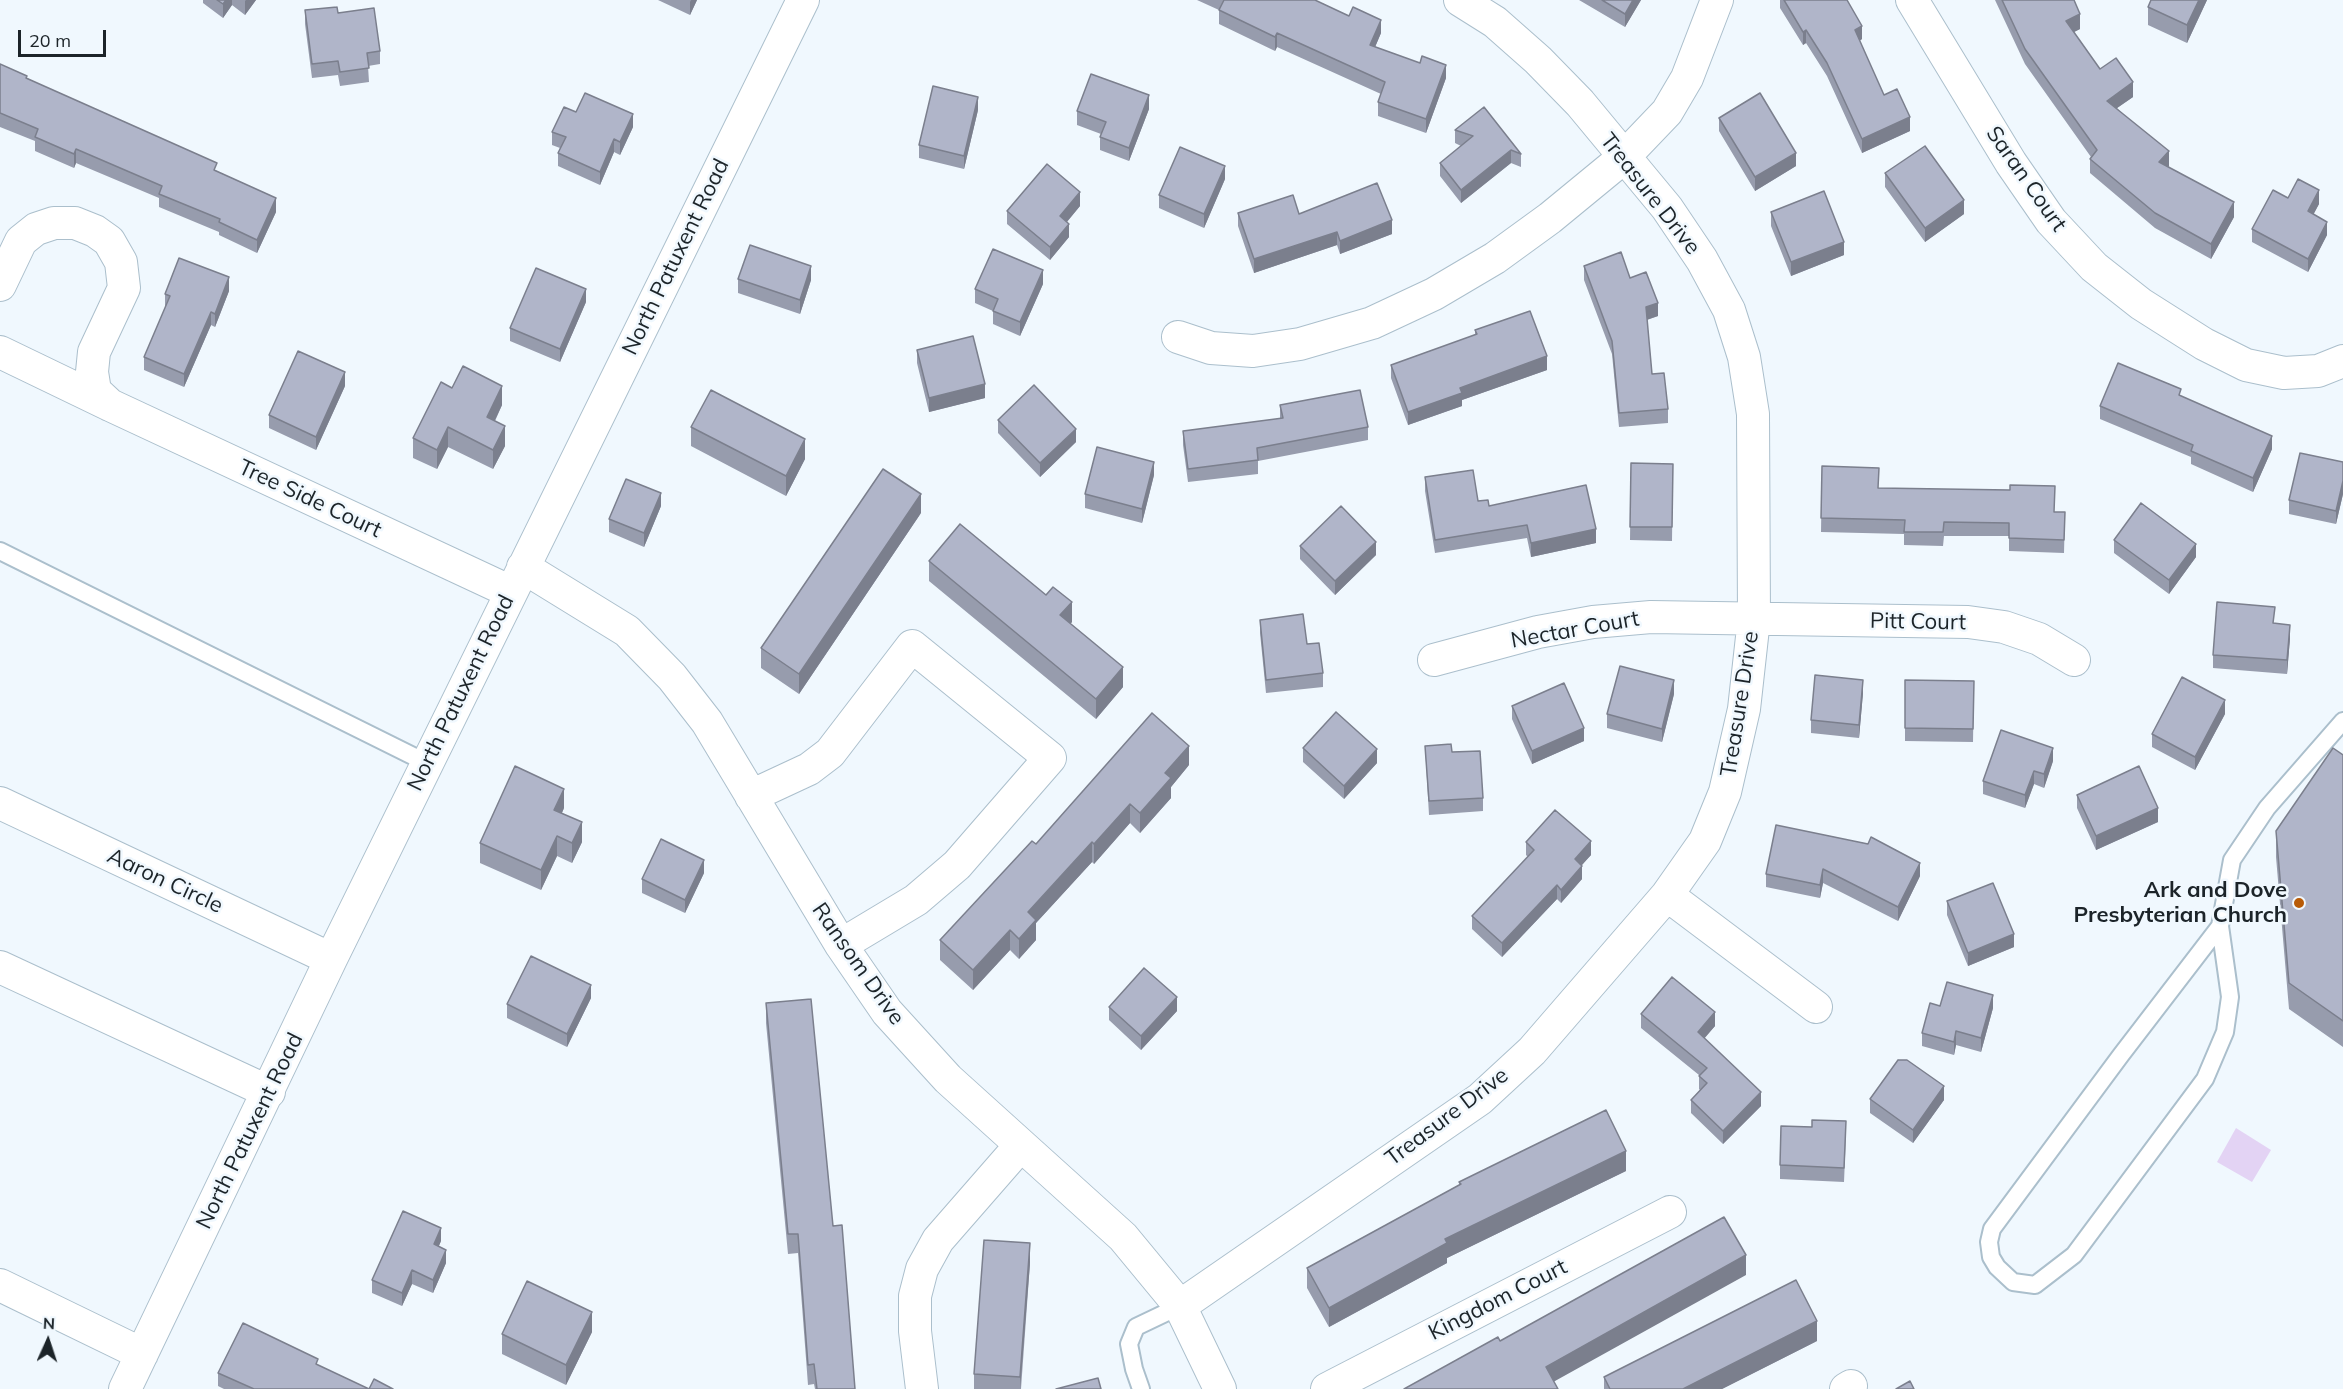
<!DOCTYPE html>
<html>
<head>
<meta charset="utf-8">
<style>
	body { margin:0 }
	#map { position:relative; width:2343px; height:1389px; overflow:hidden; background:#f0f8fe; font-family:Mulish,sans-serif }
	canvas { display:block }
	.north { position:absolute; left:18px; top:1311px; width:60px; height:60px; -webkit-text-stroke:4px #f0f8fe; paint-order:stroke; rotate:3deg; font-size:16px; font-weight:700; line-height:24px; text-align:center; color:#1c2429 }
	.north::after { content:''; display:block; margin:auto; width:21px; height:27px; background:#1c2429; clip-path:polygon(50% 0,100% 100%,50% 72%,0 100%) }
	.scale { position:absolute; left:18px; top:30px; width:88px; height:27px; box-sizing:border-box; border:3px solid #1c2429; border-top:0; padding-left:8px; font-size:18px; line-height:21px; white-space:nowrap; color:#1c2429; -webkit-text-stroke:4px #f0f8fe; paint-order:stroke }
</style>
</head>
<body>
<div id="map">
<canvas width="2343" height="1389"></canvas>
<div class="north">N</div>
<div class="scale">20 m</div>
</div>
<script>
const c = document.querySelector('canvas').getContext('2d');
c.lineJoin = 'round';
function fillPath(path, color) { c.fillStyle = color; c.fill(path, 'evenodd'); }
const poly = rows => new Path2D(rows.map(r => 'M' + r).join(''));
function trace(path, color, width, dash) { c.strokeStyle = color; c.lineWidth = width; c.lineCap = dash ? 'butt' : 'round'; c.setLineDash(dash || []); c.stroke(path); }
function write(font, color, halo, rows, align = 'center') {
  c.font = font + ' Mulish,sans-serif'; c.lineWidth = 5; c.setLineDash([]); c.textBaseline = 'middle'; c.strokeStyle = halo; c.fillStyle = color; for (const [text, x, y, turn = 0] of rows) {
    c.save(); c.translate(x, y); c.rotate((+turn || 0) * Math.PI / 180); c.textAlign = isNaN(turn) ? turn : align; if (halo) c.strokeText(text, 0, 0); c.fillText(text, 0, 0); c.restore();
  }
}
const green = poly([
	[2236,1128,2271,1150,2252,1182,2217,1162]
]);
const lane = poly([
	[0,551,427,763],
	[2220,926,2121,1055,1992,1229,1989,1242,1991,1257,1997,1267,2013,1282,2035,1285,2074,1255,2205,1079,2225,1032,2230,997,2220,926,2232,860,2267,808,2343,721],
	[1141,1389,1134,1369,1129,1344,1136,1327,1180,1306]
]);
const street = poly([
	[1912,0,2011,163,2051,221,2094,267,2141,304,2204,344,2246,365,2284,373,2318,371,2343,361],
	[0,285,21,241,36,229,54,223,75,223,95,231,109,241,121,262,124,288,94,352,92,372,95,391,110,405],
	[1178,337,1211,348,1253,351,1300,344,1372,323,1434,294,1495,258,1550,218,1623,158,1667,112,1687,78,1717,0],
	[0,352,110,405,511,592],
	[523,567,627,631,672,677,707,722,841,945,887,1012,948,1079,1123,1237,1180,1306,1220,1389],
	[1434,660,1538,632,1593,622,1651,617,1968,622,2004,627,2039,639,2074,660],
	[751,796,809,769,830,753,912,646,1050,758,957,865,916,900,841,945],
	[0,803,331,959],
	[1667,895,1816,1007],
	[0,967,269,1092],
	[0,1285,142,1354],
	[1180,1306,1480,1099,1532,1051,1667,895,1705,841,1725,792,1744,709,1754,619,1753,414,1744,357,1729,310,1702,260,1667,208,1580,103,1538,60,1495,22,1460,0],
	[125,1389,331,959,803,0],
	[922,1389,915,1331,915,1296,922,1269,938,1240,1020,1146],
	[1327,1389,1670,1212],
	[1846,1389,1851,1386]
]);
const wall = poly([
	[203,0,256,0,245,15,232,5,223,18,203,3],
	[658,0,697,0,690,15],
	[1197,0,1315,0,1381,33,1375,47,1446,78,1426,133,1378,116,1378,102,1381,94,1277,47,1275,51,1219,24,1219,10],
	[1579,0,1641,0,1625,27],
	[1780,0,1847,0,1862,39,1859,41,1884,95,1910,131,1862,153,1827,76,1806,43,1803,45,1780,8],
	[1995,0,2074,0,2080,29,2074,32,2100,69,2133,97,2117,108,2169,166,2168,167,2234,217,2211,259,2155,228,2090,173,2090,159,2091,157,2025,64],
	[2151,0,2207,0,2187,43,2148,25,2148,7],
	[305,10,338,13,380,51,380,64,368,66,369,82,340,86,338,75,312,78,305,24],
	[0,64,27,78,217,171,276,212,257,253,219,235,219,232,159,207,159,198,76,163,74,168,35,151,35,141,0,127],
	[1149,109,1129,161,1100,150,1100,137,1101,134,1077,125,1077,111],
	[978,110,964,169,919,158,919,145],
	[576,112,633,127,620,155,614,152,600,185,558,166,558,153,560,148,552,145,552,132],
	[1719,118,1796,166,1755,191,1719,131],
	[1455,130,1521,154,1521,167,1511,163,1461,203,1440,176,1440,163,1461,146,1455,143],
	[1885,173,1964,214,1925,242,1885,187],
	[1225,179,1204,228,1159,208,1159,195],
	[2288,198,2319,204,2313,214,2327,235,2308,272,2252,242,2252,229],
	[1080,206,1067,222,1069,237,1050,260,1007,224,1007,211],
	[1771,212,1844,255,1791,276,1771,226],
	[1238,213,1299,214,1392,234,1340,254,1337,245,1254,273,1238,226],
	[1584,266,1630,278,1658,316,1647,320,1652,374,1668,409,1668,423,1619,427,1612,354,1584,280],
	[738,279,811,280,800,314,738,293],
	[1043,284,1020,336,993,324,993,311,975,303,975,289],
	[229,291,215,327,211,325,184,387,144,370,144,357,165,308,165,294],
	[586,302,560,362,510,341,510,328],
	[1475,330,1547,370,1462,400,1462,406,1408,425,1391,378,1391,365,1475,335],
	[917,350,985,398,929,412,917,363],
	[345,386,316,450,269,428,269,415],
	[452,388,502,405,495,421,505,446,493,469,448,447,437,469,413,458,413,438],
	[2181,396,2272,449,2253,492,2191,464,2191,457,2100,419,2100,406],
	[1280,405,1368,427,1368,440,1258,461,1258,474,1188,482,1183,445,1183,431,1280,419],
	[998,420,1076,442,1040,477,998,433],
	[691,427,805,459,786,496,691,446],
	[2343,462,2343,494,2336,524,2289,514,2289,500],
	[1631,463,1673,464,1672,541,1630,540],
	[1822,466,1879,488,2055,512,2065,512,2064,553,2009,551,2009,536,1944,536,1943,546,1904,545,1904,534,1821,532],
	[1154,475,1142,523,1085,508,1085,494],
	[1425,477,1489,506,1596,543,1531,557,1527,538,1435,553,1425,491],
	[661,506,644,547,609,532,609,519],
	[921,513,799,694,761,668,761,648],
	[2114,540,2196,557,2169,594,2114,553],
	[1300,546,1376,555,1335,595,1300,559],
	[929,561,1072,622,1070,624,1123,687,1096,719,929,581],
	[1260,620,1307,644,1323,673,1323,687,1266,693,1260,633],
	[2274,624,2290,638,2287,674,2213,668,2213,655],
	[1905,680,1974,681,1973,742,1905,741],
	[1863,693,1859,738,1811,733,1811,720],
	[1674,694,1662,742,1607,728,1607,714],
	[1512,706,1584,741,1532,764,1512,719],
	[2225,714,2195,770,2152,747,2152,734],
	[1425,746,1452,752,1483,798,1483,811,1429,815],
	[1303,748,1377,763,1344,799,1303,762],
	[2343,755,2343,1047,2289,1009,2276,857,2276,831],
	[2053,761,2044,788,2034,784,2025,808,1983,794,1983,781],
	[1189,765,1171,787,1171,798,1140,833,1130,823,1094,864,1092,862,1036,923,1036,940,1019,959,1010,950,973,990,940,960,940,940,1036,844],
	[2077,795,2158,822,2096,850,2077,808],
	[564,808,562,813,582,842,572,863,557,856,541,890,480,863,480,843],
	[1526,842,1591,855,1581,865,1582,879,1561,903,1557,899,1502,957,1472,929,1472,916,1528,857,1526,855],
	[1920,863,1920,876,1898,921,1823,883,1820,898,1766,887,1766,874],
	[704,873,685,913,642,893,642,879],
	[1947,901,2014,947,1968,966,1947,915],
	[591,998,567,1047,507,1018,507,1004],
	[766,1003,833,1226,855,1389,815,1389,814,1384,808,1385,798,1253,788,1254,766,1023],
	[1940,1006,1993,1008,1981,1052,1956,1045,1954,1055,1922,1046,1922,1033],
	[1109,1007,1177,1011,1141,1050,1109,1020],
	[1641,1014,1715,1026,1704,1038,1761,1106,1723,1144,1691,1113,1691,1100,1700,1090,1699,1089,1699,1075,1641,1028],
	[1870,1099,1944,1100,1913,1143,1870,1113],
	[1846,1134,1844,1182,1780,1179,1780,1165],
	[1626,1171,1447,1258,1447,1263,1329,1327,1307,1288,1307,1268,1459,1185,1459,1182],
	[441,1241,438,1247,446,1263,433,1293,412,1284,402,1306,372,1293,372,1280],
	[1030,1263,1021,1389,974,1389,974,1374],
	[592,1332,566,1385,502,1354,502,1334],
	[1817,1341,1722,1389,1604,1389,1604,1377],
	[318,1365,369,1389,224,1389,218,1386,218,1373]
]);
const shadedWall = poly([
	[226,0,232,0,232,5,223,18,223,4],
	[246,0,256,0,245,15,245,1],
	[691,0,697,0,690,15,690,2],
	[1633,0,1641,0,1625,27,1625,14],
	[2199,0,2207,0,2187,43,2187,25],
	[2080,14,2080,29,2066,36,2066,21],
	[1381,20,1381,33,1370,59,1370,45],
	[1862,26,1862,39,1855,44,1855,30],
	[1806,30,1806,43,1803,45,1803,32],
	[1277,33,1277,47,1275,51,1275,37],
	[1446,65,1446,78,1426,133,1426,119],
	[2133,82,2133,97,2107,115,2107,101],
	[1149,95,1149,109,1129,161,1129,148],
	[978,97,978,110,964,169,964,156],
	[633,114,633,127,620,155,620,142],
	[1910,117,1910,131,1862,153,1862,139],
	[614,139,614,152,600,185,600,172],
	[76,149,76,163,74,168,74,154],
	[1511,150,1511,163,1461,203,1461,190],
	[2169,151,2169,166,2159,177,2159,162],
	[1796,153,1796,166,1755,191,1755,177],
	[1225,166,1225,179,1204,228,1204,214],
	[2319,190,2319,204,2308,225,2308,211],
	[1080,192,1080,206,1060,230,1060,216],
	[276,198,276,212,257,253,257,240],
	[1964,200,1964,214,1925,242,1925,228],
	[2234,202,2234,217,2211,259,2211,244],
	[1392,220,1392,234,1340,254,1340,241],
	[2327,222,2327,235,2308,272,2308,259],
	[1069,224,1069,237,1050,260,1050,247],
	[1337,232,1337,245,1254,273,1254,259],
	[1844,242,1844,255,1791,276,1791,262],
	[811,266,811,280,800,314,800,300],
	[1043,270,1043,284,1020,336,1020,322],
	[229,277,229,291,215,327,215,314],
	[586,289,586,302,560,362,560,349],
	[1658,303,1658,316,1646,320,1646,307],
	[211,312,211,325,184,387,184,374],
	[1547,356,1547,370,1462,400,1462,406,1408,425,1408,412,1460,388],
	[345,372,345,386,316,450,316,437],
	[985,384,985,398,929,412,929,398],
	[502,386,502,405,487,437,487,417],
	[505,426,505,446,493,469,493,450],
	[448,427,448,447,437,469,437,450],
	[1076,429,1076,442,1040,477,1040,463],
	[2272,436,2272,449,2253,492,2253,478],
	[805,439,805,459,786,496,786,476],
	[1154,462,1154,475,1142,523,1142,509],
	[2343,481,2343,494,2336,524,2336,511],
	[661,493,661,506,644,547,644,533],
	[921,494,921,513,799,694,799,674],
	[1596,529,1596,543,1531,557,1531,543],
	[1376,542,1376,555,1335,595,1335,581],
	[2196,544,2196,557,2169,594,2169,580],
	[1072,602,1072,622,1060,635,1060,615],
	[2290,625,2290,638,2287,674,2287,660],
	[1123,667,1123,687,1096,719,1096,699],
	[1674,680,1674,694,1662,742,1662,729],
	[1863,680,1863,693,1859,738,1859,725],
	[2225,700,2225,714,2195,770,2195,757],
	[1584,728,1584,741,1532,764,1532,751],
	[1189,746,1189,765,1171,787,1171,798,1140,833,1140,813,1165,773],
	[2053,748,2053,761,2044,788,2044,774],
	[1377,749,1377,763,1344,799,1344,786],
	[2034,771,2034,784,2025,808,2025,795],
	[564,789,564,808,554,830,554,810],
	[1130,804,1130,823,1094,864,1094,844],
	[2158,808,2158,822,2096,850,2096,836],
	[582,822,582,842,572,863,572,843],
	[557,836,557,856,541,890,541,870],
	[1591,841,1591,855,1575,873,1575,859],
	[1092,842,1092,862,1036,923,1036,940,1019,959,1019,939,1028,912],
	[704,860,704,873,685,913,685,900],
	[1920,863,1920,876,1898,921,1898,907],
	[1582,866,1582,879,1561,903,1561,890],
	[1823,869,1823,883,1820,898,1820,885],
	[1557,885,1557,899,1502,957,1502,943],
	[1010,930,1010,950,973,990,973,970],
	[2014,934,2014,947,1968,966,1968,953],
	[591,985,591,998,567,1047,567,1034],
	[1993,995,1993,1008,1981,1052,1981,1038],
	[1177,997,1177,1011,1141,1050,1141,1036],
	[1715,1012,1715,1026,1698,1046,1698,1032],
	[1956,1031,1956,1045,1954,1055,1954,1042],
	[1944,1086,1944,1100,1913,1143,1913,1130],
	[1761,1092,1761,1106,1723,1144,1723,1131],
	[1626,1151,1626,1171,1447,1258,1447,1263,1329,1327,1329,1308,1445,1239],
	[441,1228,441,1241,434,1258,434,1244],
	[1030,1243,1030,1263,1020,1389,1020,1377],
	[446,1250,446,1263,433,1293,433,1280],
	[1746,1255,1746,1275,1546,1386,1546,1367],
	[412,1270,412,1284,402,1306,402,1293],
	[592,1312,592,1332,566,1385,566,1365],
	[1817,1321,1817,1341,1722,1389,1683,1389]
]);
const building = poly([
	[217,0,226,0,223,4,217,0],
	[1224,0,1315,0,1349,16,1353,7,1381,20,1370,45,1420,63,1422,56,1446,65,1426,119,1378,102,1385,82,1277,33,1275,37,1219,10,1224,0],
	[1602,0,1633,0,1625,14,1602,0],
	[1784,0,1847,0,1862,26,1855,30,1884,95,1897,89,1910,117,1862,139,1827,63,1806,30,1803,32,1784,0],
	[2002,0,2074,0,2080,14,2066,21,2100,69,2116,58,2133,82,2107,101,2169,151,2159,162,2234,202,2211,244,2155,213,2090,159,2097,150,2025,49,2002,0],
	[2151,0,2199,0,2187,25,2148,7,2151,0],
	[337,7,338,13,374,8,380,51,367,53,369,68,340,72,338,61,312,64,305,10,337,7],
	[0,64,27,76,26,78,217,163,214,170,276,198,257,240,219,222,220,219,159,194,162,186,76,149,74,154,35,137,38,129,0,113,0,64],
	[1091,74,1149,95,1129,148,1100,137,1106,122,1077,111,1091,74],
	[933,86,978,97,964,156,919,145,933,86],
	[585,93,633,114,620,142,614,139,600,172,558,153,566,137,552,132,564,107,576,112,585,93],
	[1760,93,1796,153,1755,177,1719,118,1760,93],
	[1484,107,1521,154,1511,150,1461,190,1440,163,1473,136,1455,130,1484,107],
	[1925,146,1964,200,1925,228,1885,173,1925,146],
	[1180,147,1225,166,1204,214,1159,195,1180,147],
	[1047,164,1080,192,1060,216,1069,224,1050,247,1007,211,1047,164],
	[2298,179,2319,190,2308,211,2327,222,2308,259,2252,229,2273,190,2288,198,2298,179],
	[1377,183,1392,220,1340,241,1337,232,1254,259,1238,213,1293,195,1299,214,1377,183],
	[1824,191,1844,242,1791,262,1771,212,1824,191],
	[750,245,811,266,800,300,738,279,750,245],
	[993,249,1043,270,1020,322,993,311,998,299,975,289,993,249],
	[1621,252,1630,278,1646,272,1658,303,1646,307,1652,374,1664,373,1668,409,1619,413,1612,341,1584,266,1621,252],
	[179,258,229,277,215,314,211,312,184,374,144,357,170,296,165,294,179,258],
	[536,268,586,289,560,349,510,328,536,268],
	[1530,311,1547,356,1460,388,1462,393,1408,412,1391,365,1477,334,1475,330,1530,311],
	[973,336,985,384,929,398,917,350,973,336],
	[298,351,345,372,316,437,269,415,298,351],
	[2118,363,2181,389,2179,395,2272,436,2253,478,2191,451,2193,445,2100,406,2118,363],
	[463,366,502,386,487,417,505,426,493,450,448,427,437,450,413,438,441,382,452,388,463,366],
	[1034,385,1076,429,1040,463,998,420,1034,385],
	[711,390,805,439,786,476,691,427,711,390],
	[1360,390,1368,427,1257,448,1258,460,1188,469,1183,431,1283,418,1280,405,1360,390],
	[1097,447,1154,462,1142,509,1085,494,1097,447],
	[2300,453,2343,462,2343,481,2336,511,2289,500,2300,453],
	[1631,463,1673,464,1672,527,1630,527,1631,463],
	[1822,466,1879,468,1878,488,2010,490,2010,485,2055,486,2054,512,2065,512,2064,540,2009,538,2009,523,1944,522,1943,532,1904,532,1905,520,1821,518,1822,466],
	[883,469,921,494,799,674,761,648,883,469],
	[1473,470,1478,501,1488,500,1489,506,1586,485,1596,529,1531,543,1527,525,1435,540,1425,477,1473,470],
	[626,479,661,493,644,533,609,519,626,479],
	[2141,503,2196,544,2169,580,2114,540,2141,503],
	[1341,506,1376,542,1335,581,1300,546,1341,506],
	[960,524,1046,595,1053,587,1072,602,1060,615,1123,667,1096,699,929,561,960,524],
	[2217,602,2275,607,2273,623,2290,625,2287,660,2213,655,2217,602],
	[1303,614,1307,644,1319,643,1323,673,1266,680,1260,620,1303,614],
	[1620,666,1674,680,1662,729,1607,714,1620,666],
	[1815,675,1863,680,1859,725,1811,720,1815,675],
	[2182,677,2225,700,2195,757,2152,734,2182,677],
	[1905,680,1974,681,1973,729,1905,728,1905,680],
	[1564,683,1584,728,1532,751,1512,706,1564,683],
	[1336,712,1377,749,1344,786,1303,748,1336,712],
	[1152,713,1189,746,1165,773,1171,778,1140,813,1130,804,1094,844,1092,842,1028,912,1036,920,1019,939,1010,930,973,970,940,940,1032,841,1036,844,1152,713],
	[2001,730,2053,748,2044,774,2034,771,2025,795,1983,781,2001,730],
	[1451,744,1452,752,1480,751,1483,798,1429,801,1425,746,1451,744],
	[2333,748,2343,755,2343,1021,2289,983,2276,831,2333,748],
	[515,766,564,789,554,810,582,822,572,843,557,836,541,870,480,843,515,766],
	[2139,766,2158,808,2096,836,2077,795,2139,766],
	[1555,810,1591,841,1575,859,1582,866,1561,890,1557,885,1502,943,1472,916,1534,850,1526,842,1555,810],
	[1776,825,1868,844,1871,837,1920,863,1898,907,1823,869,1820,885,1766,874,1776,825],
	[661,839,704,860,685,900,642,879,661,839],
	[1993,883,2014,934,1968,953,1947,901,1993,883],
	[531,956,591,985,567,1034,507,1004,531,956],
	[1144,968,1177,997,1141,1036,1109,1007,1144,968],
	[1672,977,1715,1012,1698,1032,1761,1092,1723,1131,1691,1100,1707,1083,1699,1076,1707,1068,1641,1014,1672,977],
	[1947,982,1993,995,1981,1038,1956,1031,1954,1042,1922,1033,1930,1003,1940,1006,1947,982],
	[811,999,833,1226,842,1225,855,1389,817,1389,814,1364,808,1365,798,1234,788,1234,766,1003,811,999],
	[1898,1060,1907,1060,1944,1086,1913,1130,1870,1099,1898,1060],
	[1606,1110,1626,1151,1445,1239,1447,1243,1329,1308,1307,1268,1461,1184,1459,1182,1606,1110],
	[1812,1120,1846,1121,1844,1168,1780,1165,1781,1126,1812,1127,1812,1120],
	[403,1211,441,1228,434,1244,446,1250,433,1280,412,1270,402,1293,372,1280,403,1211],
	[1724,1217,1746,1255,1546,1367,1558,1389,1404,1389,1498,1337,1500,1341,1724,1217],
	[984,1240,1030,1243,1020,1377,974,1374,984,1240],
	[1796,1280,1817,1321,1683,1389,1610,1389,1604,1377,1796,1280],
	[527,1281,592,1312,566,1365,502,1334,527,1281],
	[243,1323,318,1359,316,1364,369,1389,254,1389,218,1373,243,1323],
	[1098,1378,1101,1389,1056,1389,1098,1378],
	[374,1379,393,1389,369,1389,374,1379],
	[1910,1381,1914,1389,1896,1389,1910,1381]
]);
const markers = [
	[2299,903,6,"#b85b07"]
];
const streetNames = [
	["Saran Court",2026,179,55],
	["Treasure Drive",1650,194,52],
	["North Patuxent Road",676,257,-64],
	["Tree Side Court",310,499,25],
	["Pitt Court",1918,622,1],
	["Nectar Court",1575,630,-10],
	["North Patuxent Road",461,693,-64],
	["Treasure Drive",1740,704,-81],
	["Aaron Circle",165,881,25],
	["Ransom Drive",858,964,55],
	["Treasure Drive",1447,1117,-37],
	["North Patuxent Road",250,1131,-64],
	["Kingdom Court",1498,1300,-27]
];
const poiNames = [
	["Ark and Dove",2287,890],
	["Presbyterian Church",2287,915]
];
fillPath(green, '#e3d3f4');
trace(lane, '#abbfcc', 20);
trace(street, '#abbfcc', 34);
trace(lane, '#fff', 16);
trace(street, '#fff', 32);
fillPath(wall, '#979cad');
fillPath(shadedWall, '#7b7f8d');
fillPath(building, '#b0b5c9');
trace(building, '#7b7f8d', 1.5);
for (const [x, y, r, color] of markers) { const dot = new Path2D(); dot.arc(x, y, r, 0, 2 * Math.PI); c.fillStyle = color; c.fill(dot); trace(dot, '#f0f8fe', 2); }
write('22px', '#1c2429', '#f0f8fe', streetNames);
write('bold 22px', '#1c2429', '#f0f8fe', poiNames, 'right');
</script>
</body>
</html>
